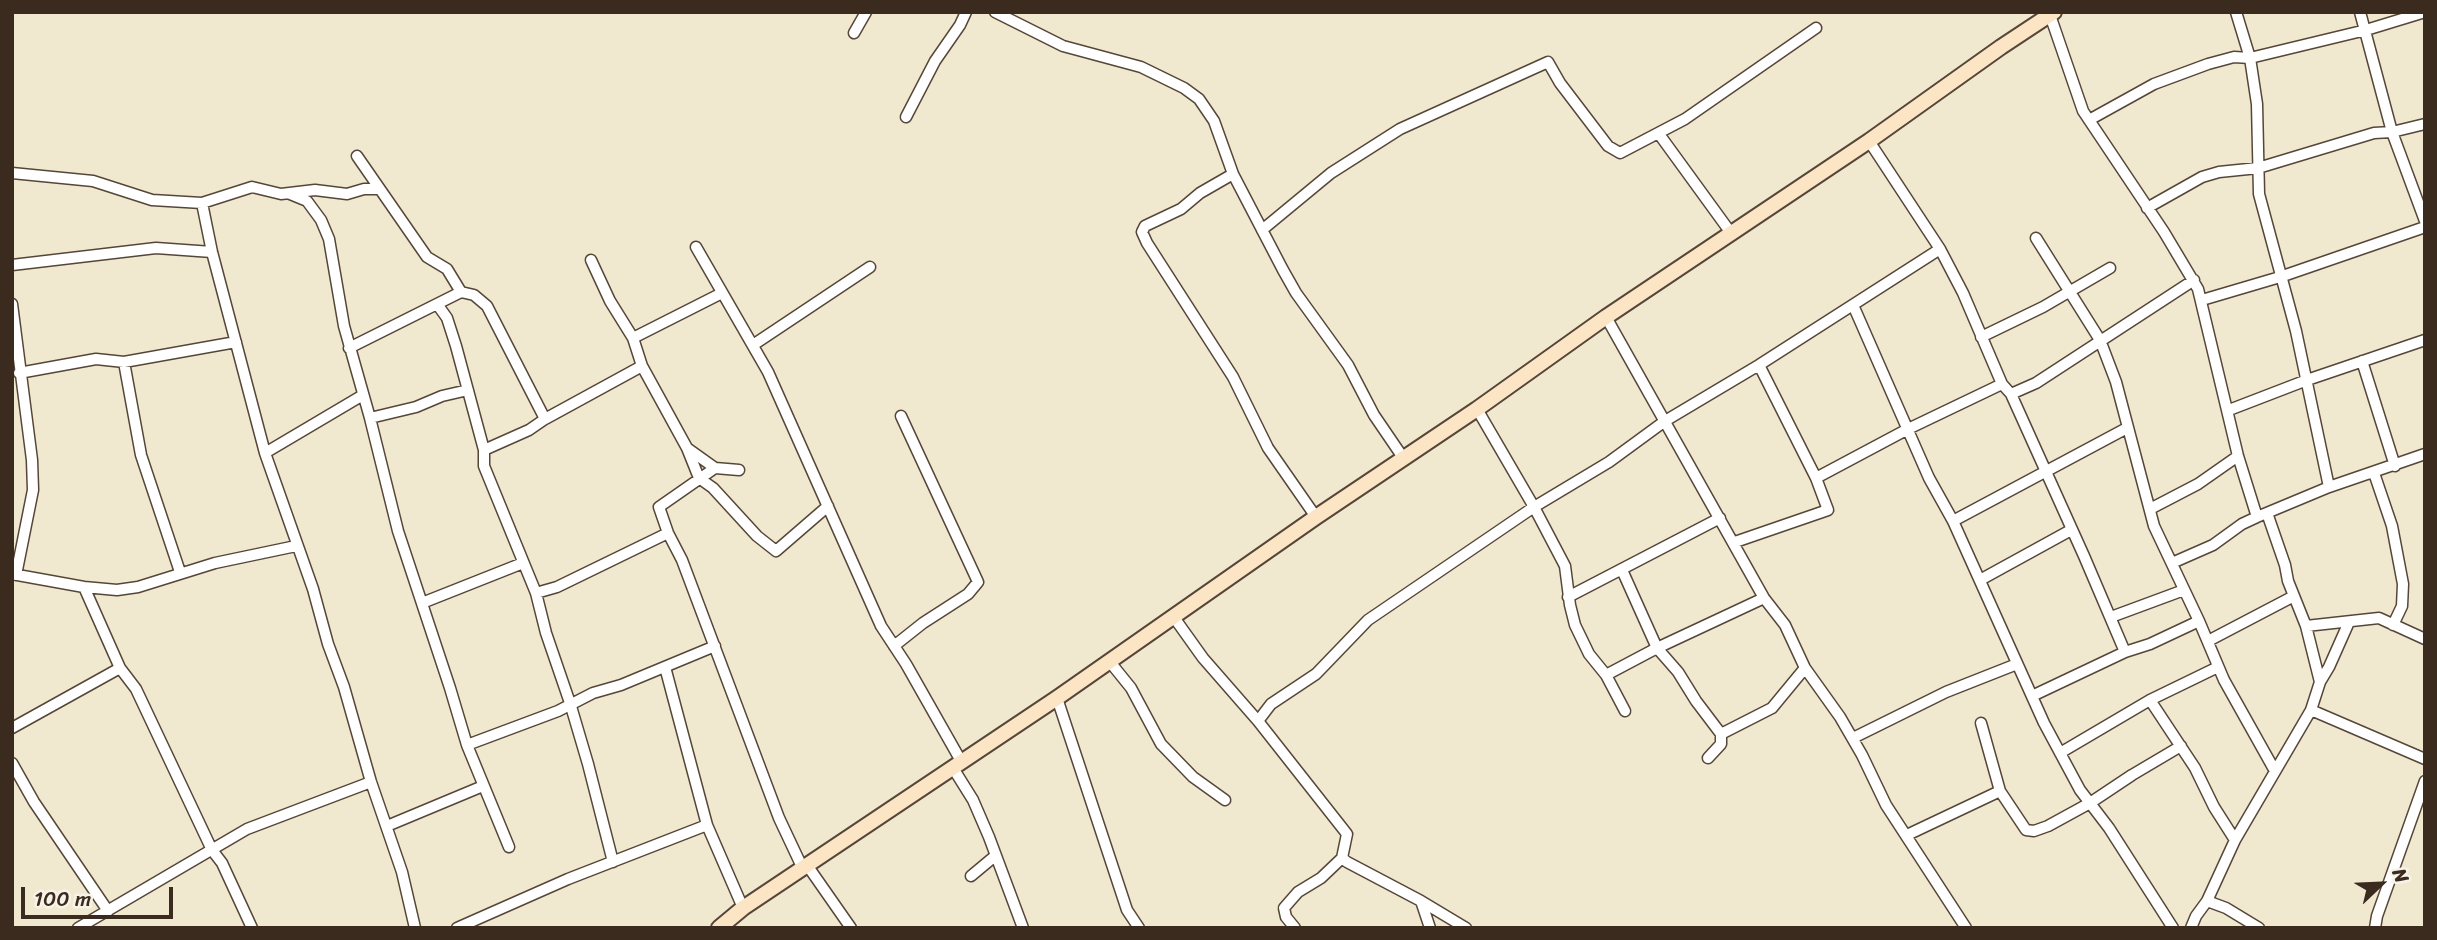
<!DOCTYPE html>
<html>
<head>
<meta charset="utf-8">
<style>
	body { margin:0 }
	#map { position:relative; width:2437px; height:940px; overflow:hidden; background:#f0e8cf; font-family:Sriracha,sans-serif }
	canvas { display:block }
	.frame { position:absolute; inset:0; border:14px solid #3b2a1e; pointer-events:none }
	.north { position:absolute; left:2346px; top:849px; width:70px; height:70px; -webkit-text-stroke:5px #f7f3e8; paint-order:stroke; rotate:67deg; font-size:19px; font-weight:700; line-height:28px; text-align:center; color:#3b2a1e }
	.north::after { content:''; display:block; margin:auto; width:24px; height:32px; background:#3b2a1e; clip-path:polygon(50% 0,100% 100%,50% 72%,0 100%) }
	.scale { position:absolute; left:21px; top:887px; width:152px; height:32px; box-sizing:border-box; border:4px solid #3b2a1e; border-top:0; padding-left:9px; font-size:21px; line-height:24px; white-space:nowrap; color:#3b2a1e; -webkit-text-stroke:5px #f7f3e8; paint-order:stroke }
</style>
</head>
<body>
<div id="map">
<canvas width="2437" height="940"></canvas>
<div class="frame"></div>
<div class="north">N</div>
<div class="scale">100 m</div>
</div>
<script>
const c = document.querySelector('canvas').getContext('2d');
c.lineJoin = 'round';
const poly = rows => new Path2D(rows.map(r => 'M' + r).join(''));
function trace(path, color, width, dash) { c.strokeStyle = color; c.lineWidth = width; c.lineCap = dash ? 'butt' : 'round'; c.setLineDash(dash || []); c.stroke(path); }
const street = poly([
	[995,12,1063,46,1141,67,1184,88,1199,99,1214,121,1233,174,1283,270,1296,293,1348,365,1374,415,1404,459],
	[2236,12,2250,58,2257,104,2259,194,2296,331,2329,487],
	[2360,12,2392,132,2425,221],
	[2050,15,2083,111,2164,232,2198,289,2238,456,2257,517],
	[854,33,866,12],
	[906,117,935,61,960,25,966,12],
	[2089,120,2154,84,2208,64,2234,57,2250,58,2366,30,2425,12],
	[1659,134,1731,233],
	[1869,141,1940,249,1963,293,2002,384,2011,394,2084,556,2125,652],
	[357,156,427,257,447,269,461,292,474,295,487,306,545,419],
	[12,173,93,181,152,200,202,203,252,187,281,194,315,190,347,194,364,189,379,189],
	[1233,174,1200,193,1181,209,1145,226,1142,232,1147,243,1233,377,1268,448,1316,517],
	[290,194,307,201,321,220,329,239,344,326,370,418,398,531,450,688,467,745,509,847],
	[202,203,212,252,265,453,313,589,328,644,344,687,371,782,402,872,415,928],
	[2147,208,2202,177,2219,172,2258,168,2374,133,2392,132,2425,124],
	[1262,230,1331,173,1400,129,1548,62,1560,83,1608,146,1620,153,1685,119,1816,28],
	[2036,238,2100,340,2116,382,2154,526,2199,621,2224,680,2275,771],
	[696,247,768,372,881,626,906,664,961,761],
	[591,260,610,301,633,338,642,366,687,448,699,478,713,488,757,536,776,551,828,506],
	[12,265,156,248,212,252],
	[2202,300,2280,277,2425,227],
	[12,304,32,460,33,490,16,575],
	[437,304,447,318,456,346,484,450,484,466,536,593,546,633,570,703,588,764,613,862],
	[1853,305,1929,478,1953,521,2044,723,2080,790,2109,828,2173,928],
	[1606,317,1764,598,1785,625,1805,668,1840,717,1862,755,1886,805,1966,928],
	[1981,337,2043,307,2110,268],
	[633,338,722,293],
	[753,345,870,267],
	[349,348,461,292],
	[2362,361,2395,466],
	[124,362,141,455,180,572],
	[19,373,96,359,124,362,236,342],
	[2011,394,2036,383,2194,280],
	[1477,409,1534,507,1565,566,1570,605,1575,625,1589,654,1606,675,1625,711],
	[2229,410,2307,380,2425,340],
	[370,418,416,407,442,396,468,390],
	[687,448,715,468,739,470],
	[484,450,529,430,545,419,642,366],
	[265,453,363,395],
	[715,468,659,507,668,533,682,560,779,818,803,869],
	[2374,473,2392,526,2403,584,2402,606,2393,625],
	[1816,478,1908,429,2002,384],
	[2150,509,2198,484,2238,456],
	[2267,513,2285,565,2288,581,2306,626,2320,682],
	[1953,521,2127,428],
	[1735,542,1828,510,1816,478,1759,365],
	[2172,563,2213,545,2242,524,2257,517,2329,487,2425,454],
	[1622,570,1657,648,1678,672,1696,701,1721,734,1721,744,1708,758],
	[12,574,84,587,117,590,138,587,215,563,296,546],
	[1980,580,2071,530],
	[84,587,120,668,136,689,212,850,222,863,252,928],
	[536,593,557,587,668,533],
	[1568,597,1720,518],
	[422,603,523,563],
	[1173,616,1203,658,1258,721,1347,834,1342,858,1347,862,1421,901,1466,928],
	[2111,617,2184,590],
	[2306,626,2379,618,2425,639],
	[2208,641,2294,596],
	[894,646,923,623,968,594,978,582,901,416],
	[1110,662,1131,688,1161,744,1193,777,1225,800],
	[665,667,707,825,743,908],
	[1606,675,1657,648,1764,598],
	[2032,696,2125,652,2150,644,2199,621],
	[1057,698,1127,910,1139,928],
	[2150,700,2195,768,2214,807,2235,840],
	[2311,710,2425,759],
	[1258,721,1271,704,1316,674,1368,620,1534,507,1609,462,1665,421,1759,365,1940,249],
	[1981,723,2000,791,2026,830,2034,831,2048,826,2090,803,2132,775,2181,746],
	[12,728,120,668],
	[1721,734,1772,708,1805,668],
	[1853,738,1946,692,2017,664],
	[467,745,558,711,593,693,621,685,715,646],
	[2060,753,2150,700,2218,667],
	[12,763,34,802,108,911],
	[953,768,973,800,989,837,1023,928],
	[387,826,483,786],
	[1907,835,2000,791],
	[807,865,851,928],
	[971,876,995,856],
	[1421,901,1430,928],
	[2207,901,2226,908,2259,928],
	[78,928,247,829,371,782],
	[457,928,568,879,707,825],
	[1295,928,1286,917,1284,908,1298,892,1321,878,1342,858],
	[2191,928,2196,916,2207,901,2235,840,2311,710,2320,682,2329,667,2349,622],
	[2375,928,2377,916,2425,781]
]);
const secondary = poly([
	[719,928,743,908,1057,698,1316,517,1477,409,1606,317,1869,141,2001,47,2054,12]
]);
trace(street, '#564639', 13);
trace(secondary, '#564639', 18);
trace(street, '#fff', 10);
trace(secondary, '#fce5c4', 14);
</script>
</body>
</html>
